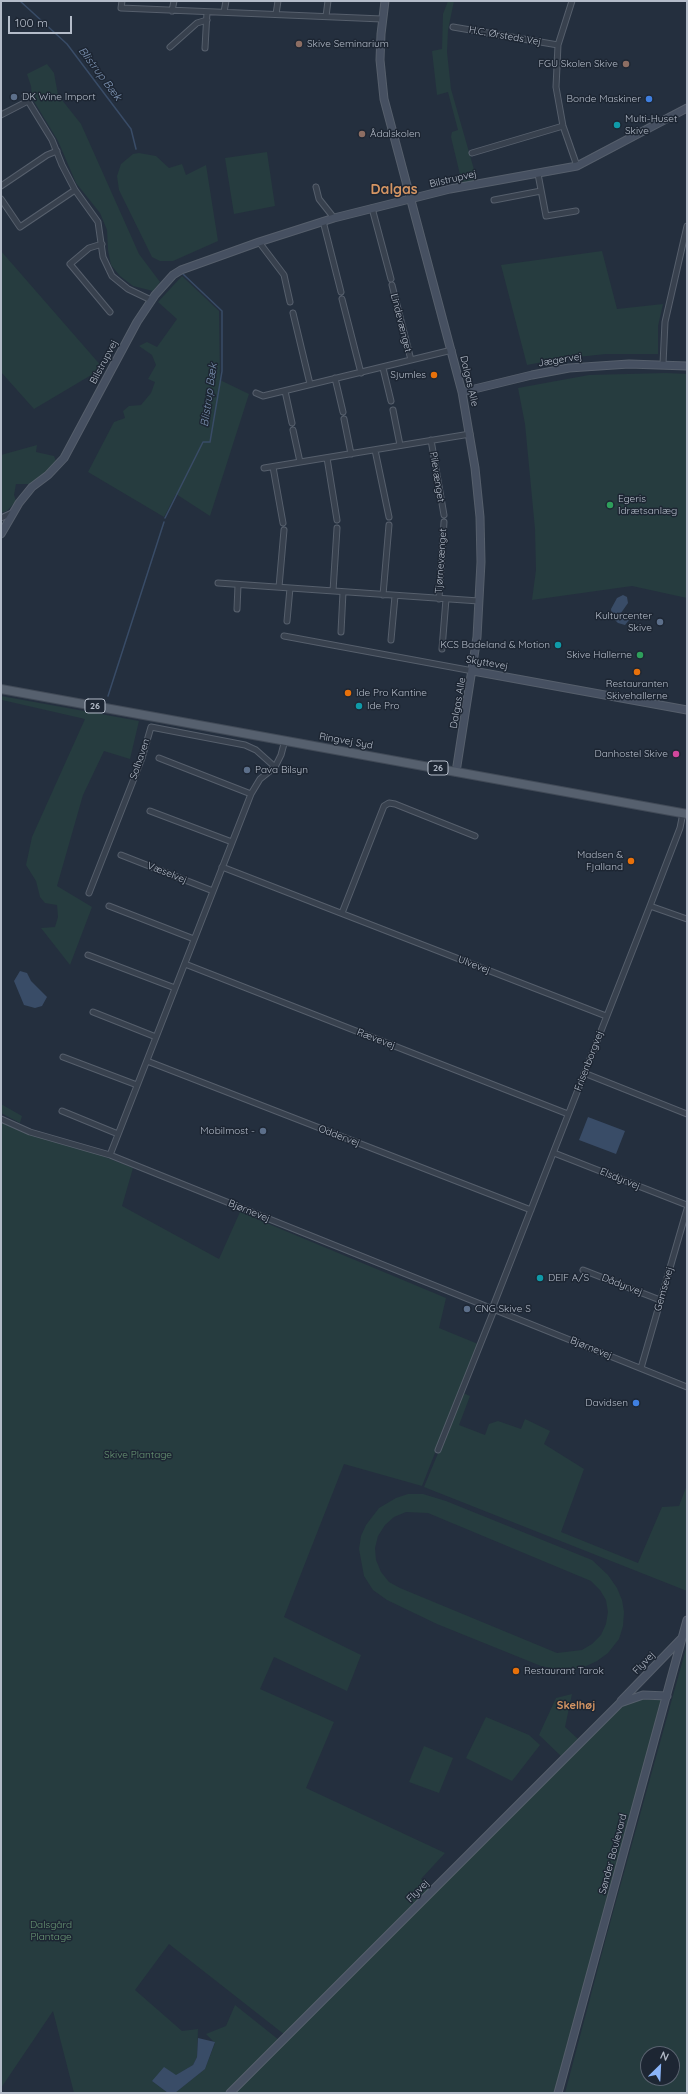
<!DOCTYPE html>
<html>
<head>
<meta charset="utf-8">
<style>
	body { margin:0 }
	#map { position:relative; width:688px; height:2094px; overflow:hidden; background:#242f3e; font-family:Quicksand,sans-serif }
	canvas { display:block }
	.frame { position:absolute; inset:0; border:2px solid #b4bcc9; pointer-events:none }
	.north { position:absolute; left:640px; top:2046px; width:40px; height:40px; box-sizing:border-box; background:#1d2633; border:1px solid #59626f; border-radius:50%; rotate:24deg; font-size:11px; font-weight:700; line-height:16px; text-align:center; color:#b4bcc9 }
	.north::after { content:''; display:block; margin:auto; width:14px; height:18px; background:#8ab4f8; clip-path:polygon(50% 0,100% 100%,50% 72%,0 100%) }
	.scale { position:absolute; left:8px; top:16px; width:64px; height:18px; box-sizing:border-box; border:2px solid #b4bcc9; border-top:0; padding-left:5px; font-size:12px; line-height:14px; white-space:nowrap; color:#b4bcc9; -webkit-text-stroke:3px #1d2633; paint-order:stroke }
</style>
</head>
<body>
<div id="map">
<canvas width="688" height="2094"></canvas>
<div class="frame"></div>
<div class="north">N</div>
<div class="scale">100 m</div>
</div>
<script>
const c = document.querySelector('canvas').getContext('2d');
c.lineJoin = 'round';
function fillPath(path, color) { c.fillStyle = color; c.fill(path, 'evenodd'); }
const poly = rows => new Path2D(rows.map(r => 'M' + r).join(''));
function trace(path, color, width, dash) { c.strokeStyle = color; c.lineWidth = width; c.lineCap = dash ? 'butt' : 'round'; c.setLineDash(dash || []); c.stroke(path); }
function write(font, color, halo, rows, align = 'center') {
  c.font = font + ' Quicksand,sans-serif'; c.lineWidth = 3; c.setLineDash([]); c.textBaseline = 'middle'; c.strokeStyle = halo; c.fillStyle = color; for (const [text, x, y, turn = 0] of rows) {
    c.save(); c.translate(x, y); c.rotate((+turn || 0) * Math.PI / 180); c.textAlign = isNaN(turn) ? turn : align; if (halo) c.strokeText(text, 0, 0); c.fillText(text, 0, 0); c.restore();
  }
}
const green = poly([
	[448,1,454,1,448,30,447,52,451,89,477,180,462,183,451,137,452,132,458,130,448,92,437,95,432,51,442,49,443,14],
	[47,64,54,73,58,95,81,124,139,254,160,282,153,291,133,286,120,276,111,265,108,250,107,230,100,213,76,183,58,141,32,98,31,86,27,74],
	[267,152,275,206,234,214,225,158],
	[139,153,156,156,169,168,182,164,186,175,206,165,218,241,173,261,160,261,152,257,119,190,117,176,121,164,133,154],
	[1,251,103,368,34,409,1,372],
	[602,251,617,309,663,304,658,326,658,354,606,354,558,359,527,365,501,265],
	[182,276,219,311,220,380,249,394,210,516,176,494,164,517,88,472,114,422,125,418,123,411,129,406,141,405,151,393,155,382,148,379,156,365,152,355,139,346,147,342,157,347,177,319,158,302],
	[666,373,687,374,687,598,632,586,532,600,536,570,535,529,525,424,518,388,589,375],
	[37,445,36,452,54,456,57,464,32,484,16,484,14,495,16,501,7,511,1,513,1,455],
	[1,696,139,721,130,759,104,751,83,795,57,886,92,907,70,965,41,928,55,927,58,917,57,905,45,903,40,897,36,881,26,865,32,837,85,719,2,700,1,702],
	[1,1104,22,1116,20,1123,1,1113],
	[1,1119,72,1144,133,1168,122,1206,219,1259,240,1212,446,1298,439,1328,478,1344,422,1486,344,1464,284,1617,361,1655,347,1691,274,1657,260,1689,334,1722,306,1788,445,1853,421,1879,430,1888,285,2035,169,1944,135,1990,182,2031,198,2029,197,2057,193,2065,176,2076,152,2081,168,2093,74,2093,53,2011,1,2088],
	[463,1393,470,1396,459,1425,485,1435,489,1424,498,1421,521,1429,525,1419,550,1431,544,1444,584,1469,561,1532,638,1563,662,1507,679,1506,687,1485,687,1591,424,1487],
	[408,1494,423,1494,446,1501,592,1560,608,1575,617,1588,622,1600,624,1612,623,1626,619,1639,608,1653,597,1661,582,1668,563,1671,541,1666,437,1624,387,1600,373,1590,364,1576,359,1549,361,1536,366,1525,379,1508,396,1498],
	[406,1512,428,1513,591,1581,600,1590,606,1600,608,1612,606,1624,601,1635,592,1644,582,1650,557,1653,400,1588,389,1582,381,1572,376,1560,375,1548,378,1536,385,1525,394,1517],
	[687,1645,687,2093,565,2093,607,1934],
	[648,2054,672,2054,672,2078,648,2078],
	[572,1694,565,1727,578,1739,561,1756,539,1735,556,1698],
	[656,1699,662,1700,554,2093,235,2093,622,1705,635,1700],
	[486,1717,529,1735,540,1745,512,1781,466,1758],
	[424,1746,453,1758,439,1793,409,1782],
	[235,2005,279,2040,226,2093,175,2093,205,2069,215,2043,206,2034,226,2026]
]);
const water = poly([
	[623,595,627,597,628,603,621,613,629,620,625,625,618,623,612,617,611,609,617,598],
	[20,971,27,973,31,981,47,997,42,1006,35,1008,24,1005,14,981],
	[588,1117,625,1131,616,1154,579,1140],
	[198,2038,215,2042,205,2069,175,2093,168,2093,152,2081,164,2067,176,2075,193,2065,197,2057]
]);
const stream = poly([
	[20,1,67,44,131,129,136,149],
	[165,518,203,442,210,442,222,371,222,311,183,274],
	[108,696,164,522]
]);
const street = poly([
	[122,1,121,8,382,19],
	[572,1,558,45,556,87,563,126,577,166],
	[172,11,174,1],
	[224,12,226,1],
	[276,14,278,1],
	[326,16,328,1],
	[453,27,558,45],
	[170,47,197,23,207,20],
	[205,48,207,12],
	[25,96,52,140,62,165,75,190,98,222,103,257,112,276,128,289,151,300],
	[1,115,28,101],
	[472,153,563,126],
	[538,174,546,216,576,211],
	[1,186,47,155,57,151],
	[316,187,319,199,334,218],
	[1,199,20,227,75,190],
	[494,200,541,191],
	[372,208,391,279],
	[323,221,341,292],
	[259,242,284,275,290,302],
	[102,244,89,248,70,264,110,312],
	[392,285,411,360],
	[342,299,361,373],
	[293,313,310,384],
	[663,364,665,322,687,226],
	[383,368,391,401],
	[335,378,343,412],
	[285,391,292,423],
	[256,393,263,396,452,350],
	[393,410,400,445],
	[344,419,351,454],
	[293,430,300,462],
	[431,440,444,515],
	[375,450,389,517],
	[327,458,337,520],
	[273,467,283,523],
	[264,468,470,434],
	[1,518,12,513],
	[218,583,479,601],
	[279,587,284,530],
	[333,591,337,528],
	[383,595,389,525],
	[439,599,444,522],
	[237,609,238,585],
	[287,621,290,588],
	[341,632,343,592],
	[284,636,473,671],
	[391,640,395,596],
	[442,649,446,599],
	[159,758,251,794],
	[150,811,232,842],
	[121,855,213,891],
	[222,867,606,1016],
	[89,893,142,758,151,727,245,745,256,750,275,767],
	[109,906,194,939],
	[650,906,687,919],
	[342,913,384,806,389,803,395,804,475,836],
	[88,955,175,988],
	[185,964,568,1114],
	[93,1012,156,1037],
	[63,1057,137,1085],
	[147,1061,531,1210],
	[584,1073,687,1114],
	[62,1111,118,1134],
	[1,1119,30,1132,110,1155,687,1387],
	[554,1153,687,1205],
	[110,1155,251,794,260,779,275,767,281,755,285,740],
	[583,1270,660,1300],
	[492,1309,650,906,680,828,683,813],
	[641,1368,687,1209],
	[438,1450,494,1310]
]);
const secondary = poly([
	[385,1,381,34,380,60,384,99,462,392,475,468,480,517,481,562,477,637,456,772],
	[462,392,532,375,569,368,629,364,687,366],
	[1,534,19,503,32,487,48,475,64,458,137,322,155,295,173,275,181,270,259,242,334,218,450,189,577,166,687,108],
	[473,671,687,710],
	[621,1701,681,1639],
	[230,2093,620,1703,643,1695,667,1696],
	[558,2093,687,1620]
]);
const primary = poly([
	[1,689,687,814]
]);
const markers = [
	[299,44,4,"#8d6e63"],
	[626,64,4,"#8d6e63"],
	[14,97,4,"#5c6f8a"],
	[649,99,4,"#3f7fe0"],
	[617,125,4,"#0f9aa8"],
	[362,134,4,"#8d6e63"],
	[434,375,4,"#e8710a"],
	[610,505,4,"#2e9e5b"],
	[660,622,4,"#5c6f8a"],
	[558,645,4,"#0f9aa8"],
	[640,655,4,"#2e9e5b"],
	[637,672,4,"#e8710a"],
	[348,693,4,"#e8710a"],
	[359,706,4,"#0f9aa8"],
	[676,754,4,"#d1479c"],
	[247,770,4,"#5c6f8a"],
	[631,861,4,"#e8710a"],
	[263,1131,4,"#5c6f8a"],
	[540,1278,4,"#0f9aa8"],
	[467,1309,4,"#5c6f8a"],
	[636,1403,4,"#3f7fe0"],
	[516,1671,4,"#e8710a"]
];
const shields = [
	[95,706,20],
	[438,768,20]
];
const shieldNames = [
	["26",95,706],
	["26",438,768]
];
const streetNames = [
	["H.C. Ørsteds Vej",505,36,10],
	["Bilstrupvej",453,179,-13],
	["Lindevænget",401,323,76],
	["Jægervej",560,360,-9],
	["Bilstrupvej",104,362,-62],
	["Dalgas Alle",469,381,77],
	["Pilevænget",437,477,81],
	["Tjørnevænget",441,561,-86],
	["Skyttevej",487,663,10],
	["Dalgas Alle",458,703,-80],
	["Ringvej Syd",346,741,10],
	["Solhaven",140,759,-71],
	["Væselvej",167,873,22],
	["Ulvevej",474,965,21],
	["Rævevej",376,1039,21],
	["Frisenborgvej",589,1061,-69],
	["Oddervej",339,1136,21],
	["Elsdyrvej",620,1179,22],
	["Bjørnevej",249,1211,22],
	["Dådyrvej",622,1285,21],
	["Gemsevej",664,1289,-74],
	["Bjørnevej",591,1348,22],
	["Flyvej",644,1663,-46],
	["Sønder Boulevard",613,1854,-75],
	["Flyvej",418,1891,-45]
];
const poiNames = [
	["Skive Seminarium",307,44],
	["FGU Skolen Skive",618,64,"right"],
	["DK Wine Import",22,97],
	["Bonde Maskiner",641,99,"right"],
	["Multi-Huset",625,119],
	["Skive",625,131],
	["Ådalskolen",370,134],
	["Sjumles",426,375,"right"],
	["Egeris",618,499],
	["Idrætsanlæg",618,511],
	["Kulturcenter",652,616,"right"],
	["Skive",652,628,"right"],
	["KCS Badeland & Motion",550,645,"right"],
	["Skive Hallerne",632,655,"right"],
	["Restauranten",637,684,"center"],
	["Skivehallerne",637,696,"center"],
	["Ide Pro Kantine",356,693],
	["Ide Pro",367,706],
	["Danhostel Skive",668,754,"right"],
	["Pava Bilsyn",255,770],
	["Madsen &",623,855,"right"],
	["Fjalland",623,867,"right"],
	["Mobilmost -",255,1131,"right"],
	["DEIF A/S",548,1278],
	["CNG Skive S",475,1309],
	["Davidsen",628,1403,"right"],
	["Restaurant Tarok",524,1671]
];
const parkNames = [
	["Skive Plantage",138,1455],
	["Dalsgård",51,1925],
	["Plantage",51,1937]
];
const waterNames = [
	["Blistrup Bæk",100,74,53],
	["Blistrup Bæk",209,395,-82]
];
const neighbourhoodNames = [
	["Skelhøj",576,1706]
];
const districtNames = [
	["Dalgas",394,190]
];
fillPath(green, '#263c3f');
fillPath(water, '#394c67');
trace(stream, '#394c67', 1.5);
trace(street, '#565f6c', 7);
trace(secondary, '#565f6c', 9);
trace(primary, '#414a57', 10);
trace(street, '#38414e', 5);
trace(secondary, '#465061', 7);
trace(primary, '#56606e', 8);
for (const [x, y, r, color] of markers) { const dot = new Path2D(); dot.arc(x, y, r, 0, 2 * Math.PI); c.fillStyle = color; c.fill(dot); trace(dot, '#1d2633', 1.5); }
for (const [x, y, w] of shields) { const box = new Path2D(); box.roundRect(x - w / 2, y - 7, w, 14, 3); c.fillStyle = '#1d2633'; c.fill(box); trace(box, '#b4bcc9', 1); }
write('bold 9px', '#b4bcc9', null, shieldNames);
write('10px', '#b4bcc9', '#1d2633', streetNames);
write('10px', '#b4bcc9', '#1d2633', poiNames, 'left');
write('10px', '#6b9a76', '#1d2633', parkNames);
write('italic 11px', '#7c92b1', '#1d2633', waterNames);
write('bold 11px', '#d59563', '#1d2633', neighbourhoodNames);
write('bold 14px', '#d59563', '#1d2633', districtNames);
</script>
</body>
</html>
